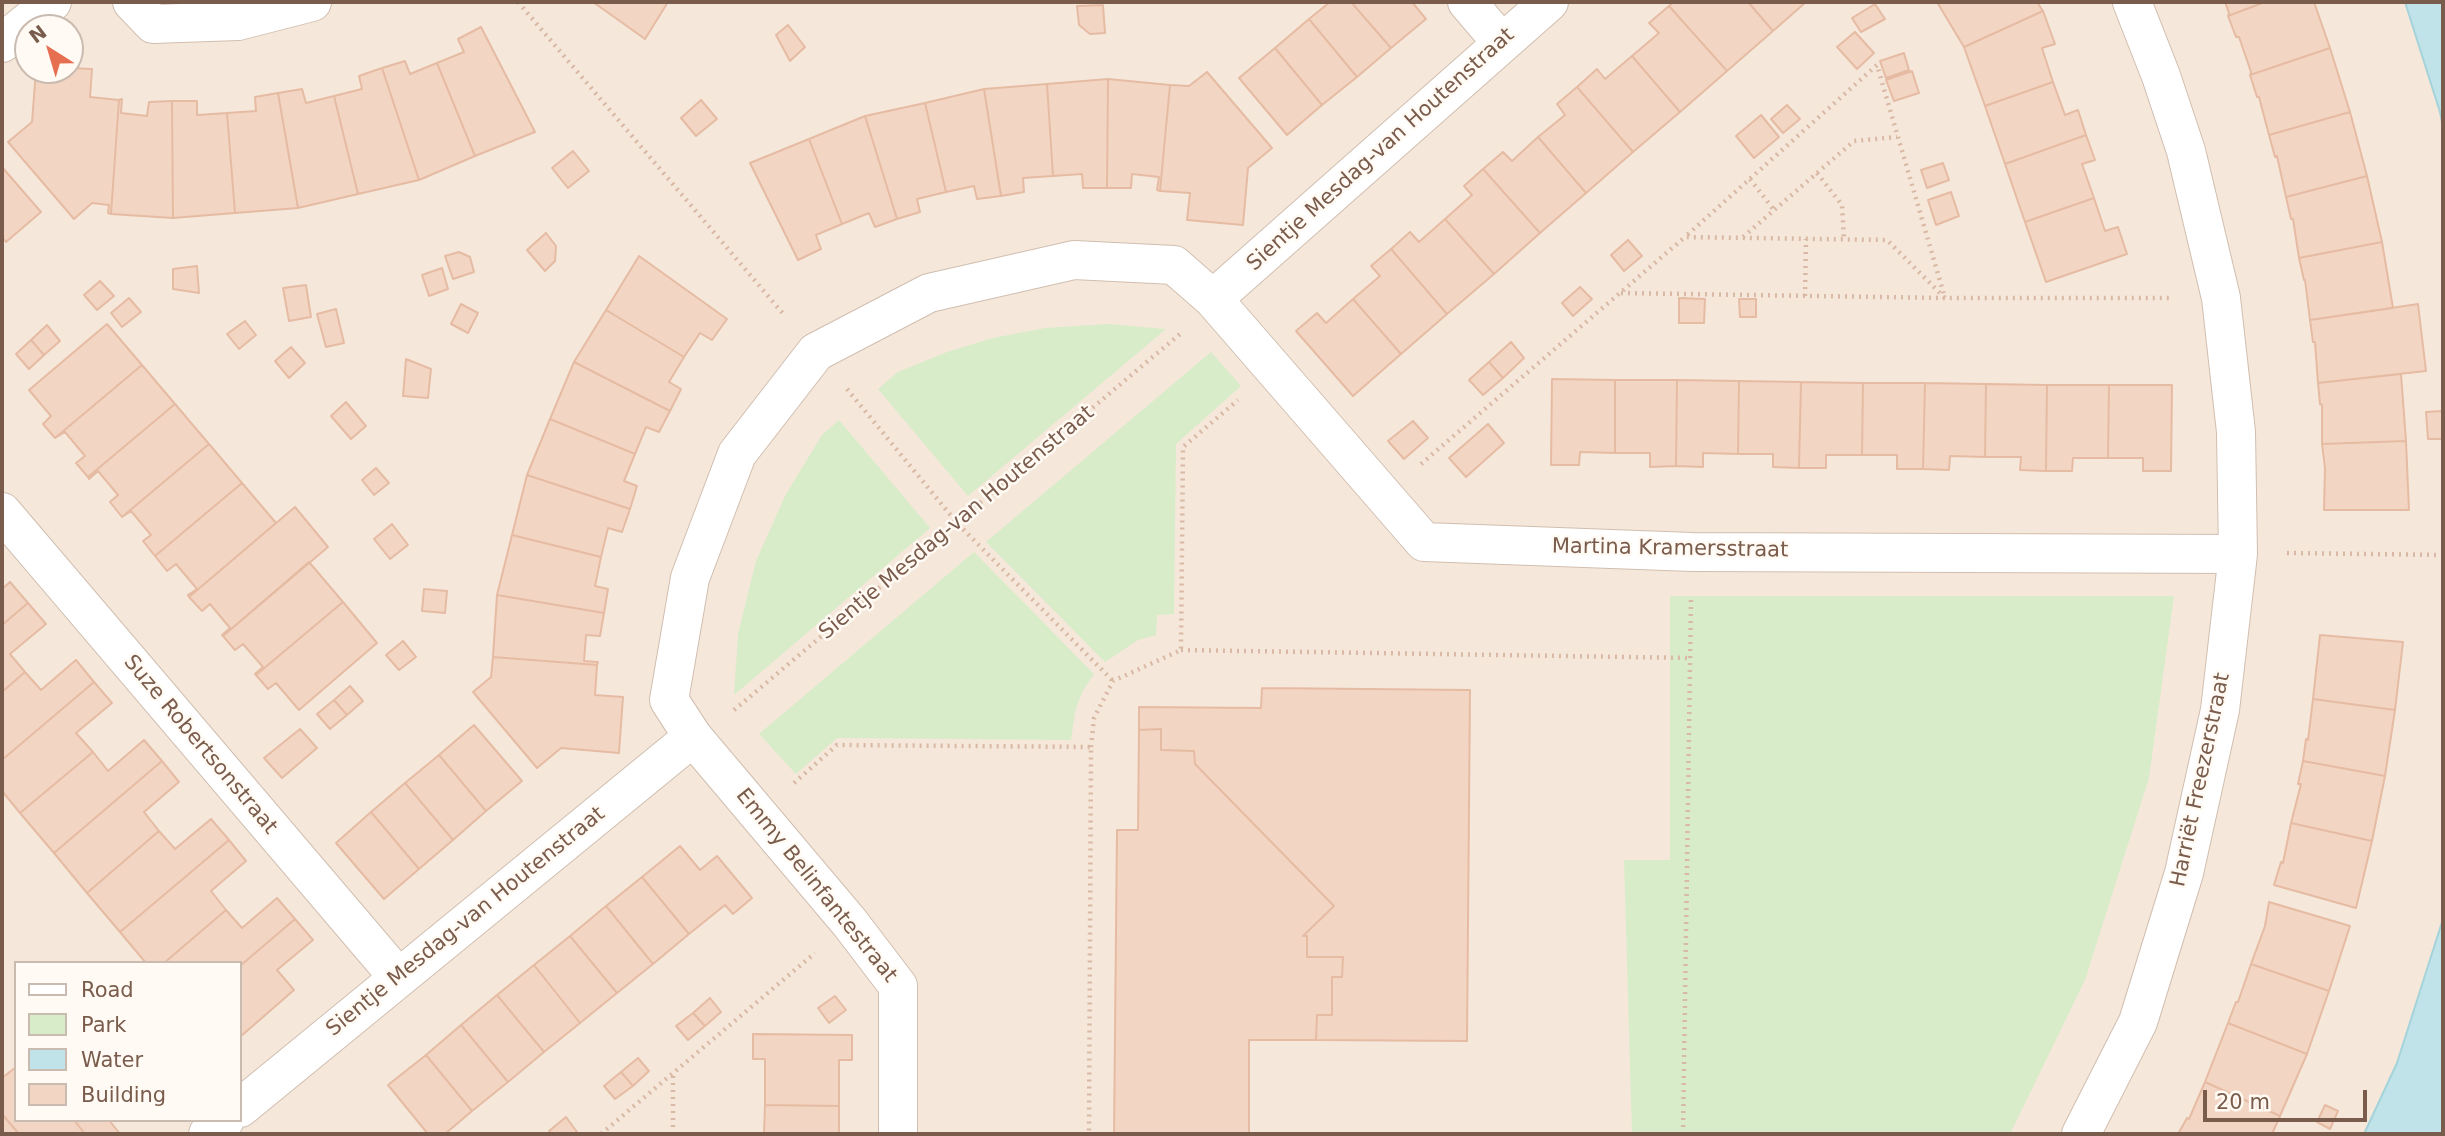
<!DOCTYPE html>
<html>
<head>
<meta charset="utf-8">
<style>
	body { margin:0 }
	#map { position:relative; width:2445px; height:1136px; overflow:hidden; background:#fdf6ec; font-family:"DejaVu Sans",sans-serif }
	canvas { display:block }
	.frame { position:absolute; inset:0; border:4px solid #7a5c4d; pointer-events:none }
	.legend { position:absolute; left:14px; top:961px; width:228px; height:161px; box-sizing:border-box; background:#fffaf3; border:2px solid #cabbb1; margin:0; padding:9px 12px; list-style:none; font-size:21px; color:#7a5c4d }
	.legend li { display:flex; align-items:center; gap:14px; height:35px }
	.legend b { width:35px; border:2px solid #cabbb1 }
	.north { position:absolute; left:14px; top:14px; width:70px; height:70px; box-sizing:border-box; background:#fffaf3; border:2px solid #cabbb1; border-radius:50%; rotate:323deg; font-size:19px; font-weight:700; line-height:28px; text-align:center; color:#7a5c4d }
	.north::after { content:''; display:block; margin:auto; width:24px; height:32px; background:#e76f51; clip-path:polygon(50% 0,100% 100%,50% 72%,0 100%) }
	.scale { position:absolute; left:2203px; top:1090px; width:164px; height:32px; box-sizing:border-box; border:4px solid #7a5c4d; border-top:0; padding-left:9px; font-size:21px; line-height:24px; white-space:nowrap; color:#7a5c4d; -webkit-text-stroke:5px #fffaf3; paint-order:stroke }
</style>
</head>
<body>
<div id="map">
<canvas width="2445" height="1136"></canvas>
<div class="frame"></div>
<ul class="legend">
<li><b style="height:9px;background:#fff"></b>Road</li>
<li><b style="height:19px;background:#d8ecc9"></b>Park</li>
<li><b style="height:19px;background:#bfe3e8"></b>Water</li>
<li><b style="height:19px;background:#f3d5c3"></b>Building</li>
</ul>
<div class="north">N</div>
<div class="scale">20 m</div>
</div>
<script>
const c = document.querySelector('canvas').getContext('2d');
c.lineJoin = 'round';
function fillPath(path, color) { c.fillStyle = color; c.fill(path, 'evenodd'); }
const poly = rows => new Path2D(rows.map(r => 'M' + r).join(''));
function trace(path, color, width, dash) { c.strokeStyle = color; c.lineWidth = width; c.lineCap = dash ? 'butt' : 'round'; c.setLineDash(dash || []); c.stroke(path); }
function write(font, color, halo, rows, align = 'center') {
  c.font = font + ' "DejaVu Sans",sans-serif'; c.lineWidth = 5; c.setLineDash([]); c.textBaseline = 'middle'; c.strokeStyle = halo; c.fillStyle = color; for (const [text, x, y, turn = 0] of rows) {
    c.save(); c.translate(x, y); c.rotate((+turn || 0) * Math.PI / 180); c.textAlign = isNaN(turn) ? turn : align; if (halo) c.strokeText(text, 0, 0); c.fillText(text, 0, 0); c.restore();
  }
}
const residential = poly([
	[2,2,2443,2,2443,1134,2,1134],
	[28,28,70,28,70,70,28,70],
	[16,963,240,963,240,1120,16,1120]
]);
const green = poly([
	[1107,324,1166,329,968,496,878,389,898,372,947,352,993,338,1045,328],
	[1211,352,1241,386,1176,444,1174,614,1157,615,1156,635,1138,640,1105,662,986,542],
	[839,420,930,528,734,695,738,634,756,561,786,494,822,435],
	[974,552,1094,674,1082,692,1075,712,1071,740,837,738,796,774,759,734],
	[1670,596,2174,596,2149,778,2085,980,2010,1134,1632,1134,1624,860,1670,860]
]);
const water = poly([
	[2405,2,2443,2,2443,127,2440,112,2405,2],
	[2443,919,2443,1134,2364,1134,2397,1063,2443,919]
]);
const building = poly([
	[593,2,668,2,645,39,593,2],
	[1330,2,1351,2,1391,48,1357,77,1309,19,1330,2],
	[1351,2,1412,2,1426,19,1391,48,1351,2],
	[1674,2,1748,2,1773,31,1727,71,1669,6,1674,2],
	[1748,2,1806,2,1773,31,1748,2],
	[1937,2,2037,2,2043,11,1964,47,1937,2],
	[2225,2,2265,2,2228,16,2229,13,2225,2],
	[2265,2,2314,2,2330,48,2250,75,2251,72,2239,37,2236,37,2228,16,2265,2],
	[1875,4,1885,19,1861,32,1852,18,1875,4],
	[1103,5,1105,33,1090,34,1079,25,1077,6,1103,5],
	[1669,6,1727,71,1680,112,1632,56,1659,33,1649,23,1669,6],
	[2043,11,2055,44,2042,48,2053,82,1985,106,1964,47,2043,11],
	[1309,19,1357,77,1322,105,1275,48,1309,19],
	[788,25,805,47,790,61,776,35,788,25],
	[481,27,535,132,475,156,437,63,464,52,458,39,481,27],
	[1855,32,1874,53,1857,69,1837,47,1855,32],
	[1275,48,1322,105,1287,135,1239,78,1275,48],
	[2330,48,2350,112,2269,135,2259,97,2257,97,2250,75,2330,48],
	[1904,53,1909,70,1886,78,1880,61,1904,53],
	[1632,56,1680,112,1633,152,1577,87,1597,69,1605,79,1632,56],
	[405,61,410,74,437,63,475,156,419,180,382,68,405,61],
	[70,68,92,69,90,97,119,100,111,214,108,213,109,205,92,203,74,219,8,142,32,122,36,70,70,70,70,68],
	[382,68,419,180,358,194,334,96,362,89,359,76,382,68],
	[1912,71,1919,93,1894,101,1886,80,1912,71],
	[1207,72,1272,148,1248,168,1243,225,1187,220,1190,193,1160,191,1170,85,1189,86,1207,72],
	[1108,79,1107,188,1083,188,1082,174,1053,176,1047,84,1108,79],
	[1108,79,1170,85,1160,191,1157,190,1159,177,1132,174,1131,188,1107,188,1108,79],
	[2053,82,2065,115,2078,110,2086,135,2005,164,1985,106,2053,82],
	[1047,84,1053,176,1023,178,1024,192,1001,196,984,89,1047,84],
	[1577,87,1633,152,1586,193,1538,137,1565,115,1557,104,1577,87],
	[302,89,306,103,334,96,358,194,298,208,278,93,302,89],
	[984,89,1001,196,977,199,974,186,946,192,925,103,984,89],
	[278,93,298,208,235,213,227,113,256,111,255,97,278,93],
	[122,99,121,113,147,116,149,102,172,101,173,218,111,214,119,100,122,99],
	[701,100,717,119,696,136,681,118,701,100],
	[172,101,197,101,197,115,227,113,235,213,173,218,172,101],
	[925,103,946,192,917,199,920,212,897,219,865,116,925,103],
	[1787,105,1800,119,1783,133,1771,119,1787,105],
	[2350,112,2367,176,2286,197,2277,156,2275,157,2269,135,2350,112],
	[1761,115,1779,137,1754,158,1736,136,1761,115],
	[865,116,897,219,875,227,869,213,842,224,809,139,865,116],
	[2086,135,2095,160,2082,164,2094,198,2025,222,2005,164,2086,135],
	[1538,137,1586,193,1540,233,1483,169,1503,152,1512,161,1538,137],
	[809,139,842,224,816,235,821,249,798,260,750,163,809,139],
	[573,151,589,171,568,188,552,168,573,151],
	[1943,163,1949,180,1927,188,1921,170,1943,163],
	[2,167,41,212,6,242,2,237,2,167],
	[1483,169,1540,233,1494,274,1445,219,1472,195,1464,186,1483,169],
	[2367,176,2382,242,2299,258,2293,219,2291,219,2286,197,2367,176],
	[1951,192,1959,216,1936,225,1928,200,1951,192],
	[2094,198,2105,231,2118,227,2127,254,2046,282,2025,222,2094,198],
	[1445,219,1494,274,1447,314,1391,249,1410,232,1419,242,1445,219],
	[546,233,556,246,555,261,545,271,527,250,546,233],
	[1628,240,1642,256,1624,271,1611,255,1628,240],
	[2382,242,2393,308,2310,320,2305,280,2304,280,2299,258,2382,242],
	[1391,249,1447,314,1401,354,1353,299,1380,276,1371,266,1391,249],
	[459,252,470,257,474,272,453,279,445,256,459,252],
	[639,256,727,319,712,340,700,333,684,357,606,310,639,256],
	[197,266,199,293,173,289,173,269,197,266],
	[442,268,448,289,429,296,422,275,442,268],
	[100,281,114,296,97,310,84,295,100,281],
	[306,285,311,317,289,321,283,288,306,285],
	[1580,287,1592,299,1573,316,1562,303,1580,287],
	[129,298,141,312,122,327,111,313,129,298],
	[1679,298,1705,299,1704,323,1679,323,1679,298],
	[1353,299,1401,354,1353,396,1296,331,1317,313,1326,323,1353,299],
	[1739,299,1756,299,1756,317,1740,317,1739,299],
	[461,304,478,313,468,333,451,324,461,304],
	[2418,304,2426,371,2318,383,2315,342,2313,342,2310,320,2418,304],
	[336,309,344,343,326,347,317,314,336,309],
	[606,310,684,357,669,382,681,389,670,411,574,362,606,310],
	[245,321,256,335,239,349,227,334,245,321],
	[107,324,142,365,55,438,43,424,51,416,29,390,107,324],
	[47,325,60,341,44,355,31,340,47,325],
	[31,340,44,355,29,369,16,354,31,340],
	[1511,342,1524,358,1503,378,1489,362,1511,342],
	[291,347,305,363,289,378,275,361,291,347],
	[406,359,431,369,428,398,403,396,406,359],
	[574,362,670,411,659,432,646,427,635,454,550,419,574,362],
	[1489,362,1503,378,1483,395,1469,380,1489,362],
	[142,365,175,404,88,477,76,463,85,456,65,432,55,438,142,365],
	[2401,374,2406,441,2322,444,2322,405,2320,404,2318,383,2401,374],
	[1552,379,1615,380,1615,453,1580,452,1579,465,1551,465,1552,379],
	[1615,380,1677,380,1676,466,1650,467,1650,453,1615,453,1615,380],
	[1677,380,1739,381,1738,454,1703,453,1703,467,1676,466,1677,380],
	[1739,381,1801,382,1799,468,1773,467,1773,454,1738,454,1739,381],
	[1801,382,1863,383,1862,455,1826,455,1826,468,1799,468,1801,382],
	[1863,383,1925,383,1923,469,1897,469,1897,455,1862,455,1863,383],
	[1925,383,1986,384,1985,457,1950,456,1949,470,1923,469,1925,383],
	[1986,384,2047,385,2046,471,2020,470,2021,457,1985,457,1986,384],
	[2047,385,2109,385,2108,458,2073,458,2072,471,2046,471,2047,385],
	[2109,385,2172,385,2171,471,2143,471,2143,458,2108,458,2109,385],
	[346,402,366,426,351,439,331,416,346,402],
	[175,404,209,444,122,517,110,502,118,495,98,471,89,479,88,477,175,404],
	[2443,411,2443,439,2428,439,2426,412,2443,411],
	[550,419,635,454,624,481,637,486,630,509,527,475,550,419],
	[1413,421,1428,438,1404,459,1388,441,1413,421],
	[1488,424,1504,443,1466,477,1449,458,1488,424],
	[2406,441,2409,510,2324,510,2325,468,2322,444,2406,441],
	[209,444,242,483,155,556,143,541,151,535,131,511,122,517,209,444],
	[376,468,389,483,374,495,362,480,376,468],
	[527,475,630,509,622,532,608,528,601,557,512,535,527,475],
	[242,483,276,523,189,597,188,595,197,589,176,564,167,571,155,556,242,483],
	[295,507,328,547,223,636,222,635,230,628,210,604,202,611,189,597,295,507],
	[392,524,408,545,390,559,374,539,392,524],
	[512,535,601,557,595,586,608,589,604,613,497,595,512,535],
	[309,562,343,602,256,675,255,674,263,667,243,644,235,650,223,636,309,562],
	[10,582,28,603,2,625,2,589,10,582],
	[424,589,447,591,445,613,422,611,424,589],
	[497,595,604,613,600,636,586,635,584,661,598,662,597,665,493,657,497,595],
	[343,602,377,643,299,710,276,683,268,689,256,675,343,602],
	[28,603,46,624,10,654,25,672,2,692,2,625,28,603],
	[2320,635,2403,642,2395,710,2313,699,2320,635],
	[403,641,416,657,399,670,386,655,403,641],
	[493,657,597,665,595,695,623,697,619,753,561,748,537,768,473,692,491,677,493,657],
	[76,660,94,682,2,760,2,692,25,672,41,690,76,660],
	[94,682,112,703,76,733,93,752,20,813,2,791,2,760,94,682],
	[350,686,363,701,347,715,334,700,350,686],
	[1262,688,1470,690,1467,1041,1316,1040,1317,1015,1332,1015,1332,977,1342,977,1343,957,1307,957,1307,936,1303,936,1334,906,1195,764,1194,751,1161,750,1161,729,1139,730,1139,707,1261,708,1262,688],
	[2313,699,2395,710,2385,776,2303,761,2306,739,2308,740,2313,699],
	[334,700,347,715,330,729,317,714,334,700],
	[474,725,522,781,486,811,439,755,474,725],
	[300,729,317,748,282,778,264,758,300,729],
	[1161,729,1161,750,1194,751,1195,764,1334,906,1303,936,1307,936,1307,957,1343,957,1342,977,1332,977,1332,1015,1317,1015,1316,1040,1249,1040,1249,1134,1114,1134,1117,830,1138,830,1139,730,1161,729],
	[144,740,162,761,54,853,20,813,93,752,108,771,144,740],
	[439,755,486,811,453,840,405,783,439,755],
	[162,761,179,782,144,812,159,831,87,893,54,853,162,761],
	[2303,761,2385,776,2372,841,2291,823,2301,784,2298,784,2303,761],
	[405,783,453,840,419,869,371,812,405,783],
	[371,812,419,869,384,899,336,843,371,812],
	[211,819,229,840,120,932,87,893,159,831,175,849,211,819],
	[2291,823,2372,841,2356,908,2274,885,2281,862,2283,863,2291,823],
	[229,840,246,861,211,891,226,910,164,963,146,963,120,932,229,840],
	[680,846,700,870,717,856,752,898,733,914,725,905,689,934,642,877,680,846],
	[642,877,689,934,653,964,606,906,642,877],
	[277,898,295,919,240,966,240,963,164,963,226,910,242,928,277,898],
	[2269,902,2350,926,2329,991,2251,964,2265,926,2269,902],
	[606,906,653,964,617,993,570,936,606,906],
	[295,919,313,940,277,970,294,990,240,1037,240,966,295,919],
	[570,936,617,993,580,1023,534,965,570,936],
	[2251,964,2329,991,2307,1054,2228,1023,2236,1002,2238,1002,2251,964],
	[534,965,580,1023,544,1052,497,995,534,965],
	[497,995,544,1052,508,1082,461,1025,497,995],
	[835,996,846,1010,829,1023,818,1008,835,996],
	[710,998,721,1012,705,1026,693,1013,710,998],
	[693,1013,705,1026,688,1040,676,1026,693,1013],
	[2228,1023,2307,1054,2280,1116,2205,1082,2228,1023],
	[461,1025,508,1082,472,1111,426,1055,461,1025],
	[753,1034,852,1035,852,1060,839,1060,839,1106,765,1105,765,1059,753,1059,753,1034],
	[426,1055,472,1111,445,1134,428,1134,388,1085,426,1055],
	[638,1058,649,1071,633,1086,621,1072,638,1058],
	[16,1067,16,1120,74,1120,85,1134,19,1134,2,1114,2,1078,16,1067],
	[621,1072,633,1086,615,1099,604,1086,621,1072],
	[2205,1082,2280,1116,2272,1134,2178,1134,2187,1118,2189,1119,2205,1082],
	[765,1105,839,1106,839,1134,764,1134,765,1105],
	[2325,1105,2338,1111,2330,1129,2317,1122,2325,1105],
	[2,1114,19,1134,2,1134,2,1114],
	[566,1117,577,1132,574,1134,552,1134,549,1131,566,1117],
	[74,1120,109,1120,120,1134,85,1134,74,1120]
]);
const path = poly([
	[518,2,785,316],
	[1817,173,1842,205,1844,240],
	[1750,179,1774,210],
	[1743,237,1854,141,1897,137],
	[1621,293,1945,298,1877,65,1686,236],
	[1805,296,1806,239],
	[847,389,957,523,1113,681],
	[1421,464,1685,237,1887,240,1945,298,2172,298],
	[2287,553,2443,555],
	[1181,650,1691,658],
	[734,710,1180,334],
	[1091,747,1094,718,1113,681,1181,650,1183,447,1238,400],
	[794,783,837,745,1091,747,1089,1134],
	[601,1134,815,953],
	[673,1134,673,1075],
	[1683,1134,1691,598]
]);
const street = poly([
	[132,2,153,24,238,21,312,2],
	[1467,2,1502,43],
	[2,43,52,2],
	[1213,299,1424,542,1692,552,2238,554],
	[2,512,398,977],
	[693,737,850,923,898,986,898,1134],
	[240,1108,693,737,669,700,690,578,737,454,816,352,929,293,1074,260,1174,265,1213,299,1549,2],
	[208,1134,225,1120],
	[2081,1134,2138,1022,2184,873,2220,710,2238,554,2236,432,2221,298,2186,151,2161,76,2132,2]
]);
const streetNames = [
	["Sientje Mesdag-van Houtenstraat",1381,150,-42],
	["Sientje Mesdag-van Houtenstraat",957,523,-40],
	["Martina Kramersstraat",1670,549,1],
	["Suze Robertsonstraat",200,745,50],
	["Harriët Freezerstraat",2201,780,-78],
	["Emmy Belinfantestraat",816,886,51],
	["Sientje Mesdag-van Houtenstraat",466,922,-39]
];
fillPath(residential, '#f5e8da');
fillPath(green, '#d8ecc9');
fillPath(water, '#bfe3e8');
trace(water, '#a5d3da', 2);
fillPath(building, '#f3d5c3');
trace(building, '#e6bba3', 2);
trace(street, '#d1beb0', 40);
trace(path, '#d9b8a5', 4.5, [2, 5]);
trace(street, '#fff', 38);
write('21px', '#7a5c4d', '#fffaf3', streetNames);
</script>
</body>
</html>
